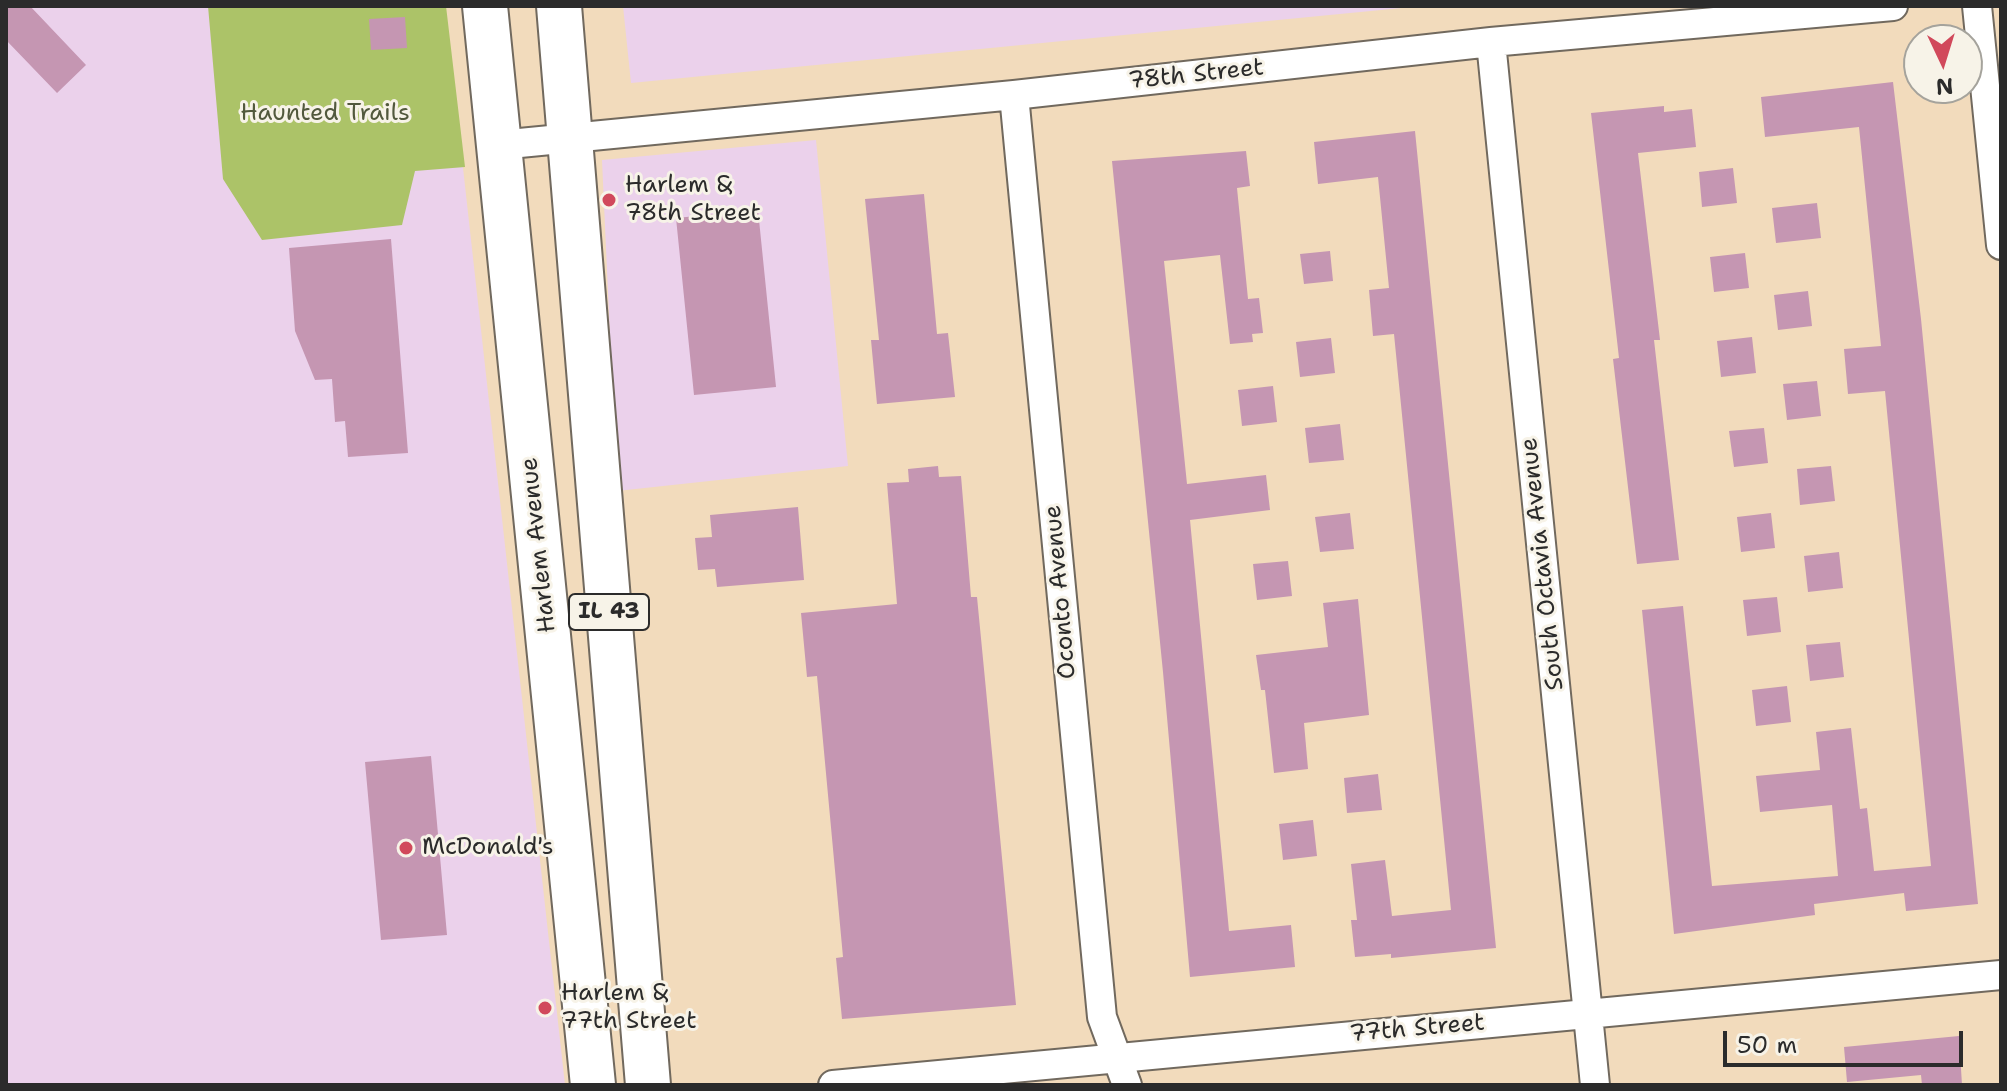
<!DOCTYPE html>
<html>
<head>
<meta charset="utf-8">
<style>
	body { margin:0 }
	#map { position:relative; width:2007px; height:1091px; overflow:hidden; background:#f2dbbc; font-family:"Shantell Sans",sans-serif }
	canvas { display:block }
	.frame { position:absolute; inset:0; border:8px solid #2b2b2b; pointer-events:none }
	.north { position:absolute; left:1903px; top:24px; width:80px; height:80px; box-sizing:border-box; background:#f7f3e8; border:2px solid #a5a39c; border-radius:50%; rotate:176deg; font-size:22px; font-weight:700; line-height:32px; text-align:center; color:#2b2b2b }
	.north::after { content:''; display:block; margin:auto; width:28px; height:36px; background:#d1495b; clip-path:polygon(50% 0,100% 100%,50% 72%,0 100%) }
	.scale { position:absolute; left:1723px; top:1031px; width:240px; height:36px; box-sizing:border-box; border:4px solid #2b2b2b; border-top:0; padding-left:10px; font-size:24px; line-height:28px; white-space:nowrap; color:#2b2b2b; -webkit-text-stroke:6px #f7f3e8; paint-order:stroke }
</style>
</head>
<body>
<div id="map">
<canvas width="2007" height="1091"></canvas>
<div class="frame"></div>
<div class="north">N</div>
<div class="scale">50 m</div>
</div>
<script>
const c = document.querySelector('canvas').getContext('2d');
c.lineJoin = 'round';
function fillPath(path, color) { c.fillStyle = color; c.fill(path, 'evenodd'); }
const poly = rows => new Path2D(rows.map(r => 'M' + r).join(''));
function trace(path, color, width, dash) { c.strokeStyle = color; c.lineWidth = width; c.lineCap = dash ? 'butt' : 'round'; c.setLineDash(dash || []); c.stroke(path); }
function write(font, color, halo, rows, align = 'center') {
  c.font = font + ' "Shantell Sans",sans-serif'; c.lineWidth = 6; c.setLineDash([]); c.textBaseline = 'middle'; c.strokeStyle = halo; c.fillStyle = color; for (const [text, x, y, turn = 0] of rows) {
    c.save(); c.translate(x, y); c.rotate((+turn || 0) * Math.PI / 180); c.textAlign = isNaN(turn) ? turn : align; if (halo) c.strokeText(text, 0, 0); c.fillText(text, 0, 0); c.restore();
  }
}
const built = poly([
	[6,6,445,6,565,1085,6,1085],
	[623,6,1422,6,631,83],
	[816,140,848,466,617,491,602,160]
]);
const green = poly([
	[208,6,446,6,465,167,415,171,402,225,262,240,223,179]
]);
const building = poly([
	[6,6,30,6,86,65,57,93,6,40],
	[405,17,407,48,371,50,369,19],
	[1893,82,1921,319,1978,904,1906,911,1904,893,1814,904,1815,915,1674,934,1642,610,1683,606,1712,886,1838,876,1832,805,1760,812,1756,776,1820,770,1816,732,1851,728,1860,809,1867,808,1874,871,1931,866,1885,391,1848,394,1844,349,1881,346,1859,127,1765,137,1761,97],
	[1664,106,1664,112,1692,109,1696,147,1638,153,1660,340,1654,340,1679,560,1637,564,1613,359,1619,358,1591,113],
	[1415,131,1496,948,1391,958,1391,954,1355,957,1351,920,1357,920,1351,864,1385,860,1392,916,1451,910,1394,334,1373,336,1369,290,1389,288,1378,177,1318,184,1314,142],
	[1246,151,1250,186,1237,188,1248,299,1259,298,1263,333,1252,334,1253,342,1230,344,1220,255,1164,261,1187,484,1266,475,1270,510,1190,520,1229,931,1291,925,1295,967,1190,977,1163,672,1112,161],
	[1733,168,1737,203,1702,207,1699,172],
	[924,194,937,334,948,333,955,397,877,404,871,340,879,340,865,199],
	[1817,203,1821,238,1776,243,1772,208],
	[758,210,776,387,694,395,676,218],
	[391,239,408,453,348,457,345,421,335,422,332,379,315,380,295,331,289,248],
	[1330,251,1333,281,1304,284,1300,254],
	[1745,253,1749,288,1714,292,1710,257],
	[1808,291,1812,326,1778,330,1774,295],
	[1752,337,1756,373,1721,377,1717,341],
	[1331,338,1335,373,1300,377,1296,342],
	[1817,381,1821,416,1787,420,1783,384],
	[1273,386,1277,422,1242,426,1238,390],
	[1340,424,1344,460,1309,463,1305,428],
	[1764,428,1768,463,1734,467,1729,431],
	[938,466,939,477,961,476,971,597,977,597,986,690,1016,1005,842,1019,836,958,843,957,817,676,807,677,801,613,897,604,887,483,909,482,908,469],
	[1831,466,1835,501,1800,505,1797,469],
	[798,507,804,580,717,587,715,569,698,570,695,538,712,537,710,515],
	[1350,513,1354,549,1320,552,1315,517],
	[1771,513,1775,548,1741,552,1737,517],
	[1839,552,1843,588,1808,592,1804,556],
	[1288,561,1292,596,1257,600,1253,564],
	[1777,597,1781,632,1747,636,1743,600],
	[1358,599,1369,715,1304,723,1308,769,1274,773,1265,690,1261,690,1256,655,1328,647,1323,603],
	[1840,642,1844,677,1810,681,1806,645],
	[1787,686,1791,722,1756,726,1752,690],
	[431,756,447,935,381,940,365,762],
	[1378,774,1382,810,1347,813,1344,778],
	[1313,820,1317,856,1283,860,1279,824],
	[1959,1036,1962,1085,1922,1085,1921,1075,1847,1082,1844,1047]
]);
const minor = poly([
	[1977,6,2001,245],
	[1491,42,1595,1085],
	[1014,95,1102,1017,1127,1085],
	[499,145,1014,95,1491,42,1893,6],
	[833,1085,2001,975]
]);
const primary = poly([
	[485,6,593,1085],
	[559,6,648,1085]
]);
const markers = [
	[609,200,8,"#d1495b"],
	[406,848,8,"#d1495b"],
	[545,1008,8,"#d1495b"]
];
const shields = [
	[609,612,80]
];
const shieldNames = [
	["IL 43",609,612]
];
const streetNames = [
	["78th Street",1196,75,-6],
	["Harlem Avenue",539,545,-96],
	["South Octavia Avenue",1543,564,-96],
	["Oconto Avenue",1061,592,-95],
	["77th Street",1417,1029,-5]
];
const parkNames = [
	["Haunted Trails",325,114]
];
const poiNames = [
	["Harlem &",625,186],
	["78th Street",625,214],
	["McDonald's",422,848],
	["Harlem &",561,994],
	["77th Street",561,1022]
];
fillPath(built, '#ebd1eb');
fillPath(green, '#acc368');
fillPath(building, '#c596b2');
trace(minor, '#71695e', 32);
trace(primary, '#71695e', 48);
trace(minor, '#fff', 28);
trace(primary, '#fff', 44);
for (const [x, y, r, color] of markers) { const dot = new Path2D(); dot.arc(x, y, r, 0, 2 * Math.PI); c.fillStyle = color; c.fill(dot); trace(dot, '#f7f3e8', 3); }
for (const [x, y, w] of shields) { const box = new Path2D(); box.roundRect(x - w / 2, y - 18, w, 36, 6); c.fillStyle = '#f7f3e8'; c.fill(box); trace(box, '#2b2b2b', 2); }
write('bold 22px', '#2b2b2b', null, shieldNames);
write('24px', '#2b2b2b', '#f7f3e8', streetNames);
write('24px', '#52593d', '#f7f3e8', parkNames);
write('24px', '#2b2b2b', '#f7f3e8', poiNames, 'left');
</script>
</body>
</html>
